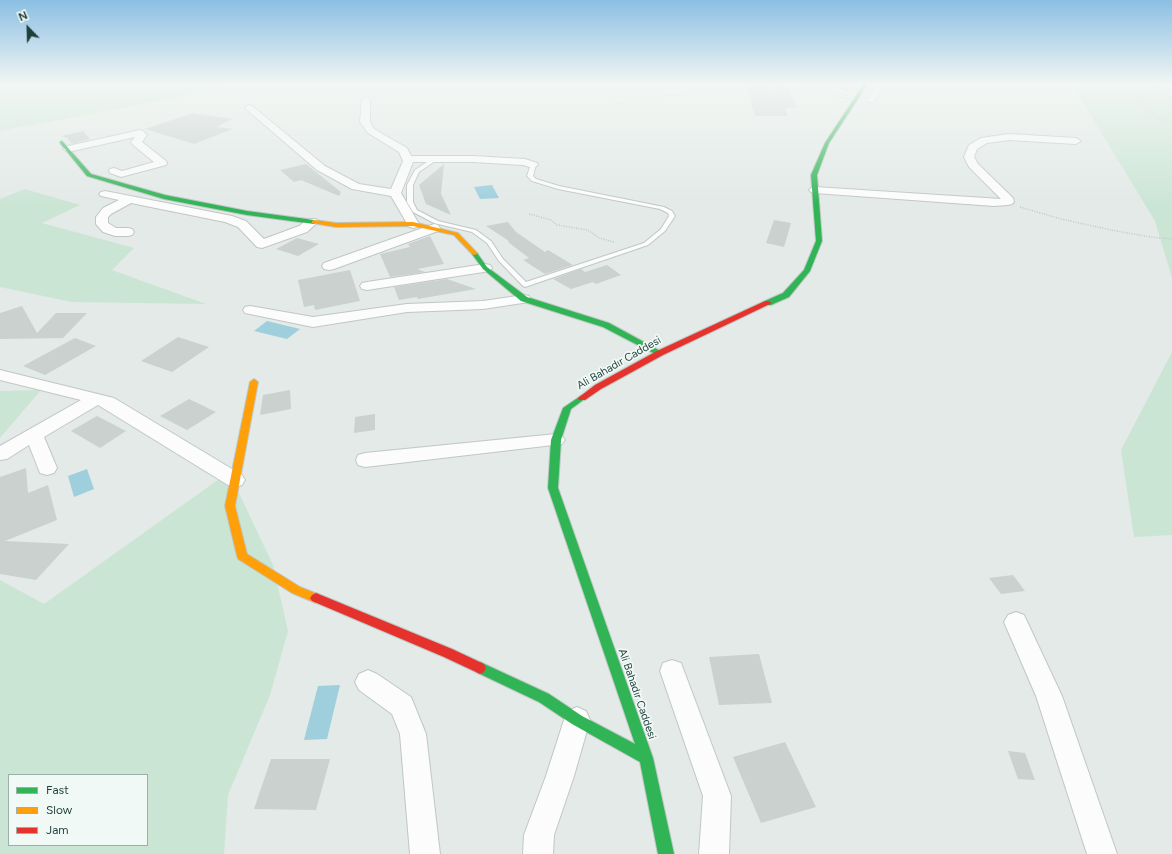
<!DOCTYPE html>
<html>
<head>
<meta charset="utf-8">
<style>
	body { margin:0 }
	#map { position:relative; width:1172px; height:854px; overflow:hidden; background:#e3eae7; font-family:Figtree,sans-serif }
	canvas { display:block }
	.legend { position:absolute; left:8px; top:774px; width:140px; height:72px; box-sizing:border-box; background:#f1f9f6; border:1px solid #9dafab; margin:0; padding:5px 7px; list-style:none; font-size:12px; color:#1f3f3a }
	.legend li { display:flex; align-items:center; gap:8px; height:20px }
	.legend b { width:20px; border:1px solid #9dafab }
	.north { position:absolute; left:8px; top:8px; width:40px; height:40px; -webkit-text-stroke:3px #f1f9f6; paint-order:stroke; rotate:337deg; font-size:11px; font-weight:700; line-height:16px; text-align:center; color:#1f3f3a }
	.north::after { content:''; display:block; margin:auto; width:14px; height:18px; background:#1f3f3a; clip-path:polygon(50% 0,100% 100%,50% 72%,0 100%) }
</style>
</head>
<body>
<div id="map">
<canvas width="1172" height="854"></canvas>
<ul class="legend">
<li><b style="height:5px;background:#30b455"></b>Fast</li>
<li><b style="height:5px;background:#ff9f0a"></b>Slow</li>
<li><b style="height:5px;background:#e5322d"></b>Jam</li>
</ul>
<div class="north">N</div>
</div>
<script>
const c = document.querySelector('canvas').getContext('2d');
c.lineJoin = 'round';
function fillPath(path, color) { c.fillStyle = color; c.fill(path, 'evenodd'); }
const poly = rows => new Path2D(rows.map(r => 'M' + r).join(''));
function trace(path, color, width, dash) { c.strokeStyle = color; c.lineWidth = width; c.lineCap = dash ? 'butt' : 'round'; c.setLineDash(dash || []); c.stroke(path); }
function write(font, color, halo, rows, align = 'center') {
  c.font = font + ' Figtree,sans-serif'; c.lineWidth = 3.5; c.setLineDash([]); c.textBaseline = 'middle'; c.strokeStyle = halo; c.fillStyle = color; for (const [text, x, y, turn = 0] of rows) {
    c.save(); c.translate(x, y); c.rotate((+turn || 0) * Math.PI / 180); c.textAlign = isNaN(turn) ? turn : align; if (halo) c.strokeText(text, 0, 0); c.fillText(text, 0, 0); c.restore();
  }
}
const green = poly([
	[0,85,227,85,196,94,0,131],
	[819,85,865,85,856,93],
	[1083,85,1172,85,1172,278,1155,221,1077,93],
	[25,189,80,205,42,223,134,248,112,270,206,304,72,302,0,287,0,199],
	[1172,352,1172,535,1134,537,1121,450],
	[41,390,0,438,0,391],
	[229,472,273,565,288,631,270,695,228,795,224,854,0,854,0,580,44,604],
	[9,775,147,775,147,845,9,845]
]);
const water = poly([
	[492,185,499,198,480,199,474,187],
	[267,321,300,329,287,339,254,331],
	[87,469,94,489,74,497,68,476],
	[340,685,327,739,304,740,318,686]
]);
const building = poly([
	[746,85,770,85,768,88,769,91,781,85,787,85,797,108,785,108,788,116,755,116],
	[193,113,233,119,216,127,233,129,194,144,145,129],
	[83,131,90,139,72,144,67,138,61,136],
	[306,164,341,192,339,196,301,180,294,182,280,170],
	[444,164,441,194,451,215,426,204,419,185],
	[774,220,791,223,784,247,766,243],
	[508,222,516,232,545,252,548,250,573,265,545,274,523,260,529,258,508,242,509,241,486,226],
	[430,236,444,264,417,269,425,272,390,277,380,254,410,247,408,244],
	[297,238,319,244,298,256,276,249],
	[607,265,621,275,596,284,593,282,571,289,553,279,581,269,585,272],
	[350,270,360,301,315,310,314,305,304,307,298,280],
	[447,279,476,289,418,299,417,297,399,300,394,287],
	[22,306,37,333,56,313,87,313,63,338,0,339,0,313],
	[178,337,209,347,172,372,141,361],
	[75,338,96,346,45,375,23,366],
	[290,390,291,409,260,415,263,395],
	[189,399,216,412,187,430,160,416],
	[375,414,375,430,354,433,355,417],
	[97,416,126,431,100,448,71,431],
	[26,468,28,493,48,485,57,520,5,541,69,544,36,580,0,574,0,477],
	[1013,575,1025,591,1001,594,989,578],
	[759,654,772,703,719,705,709,657],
	[785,742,816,807,761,823,733,757],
	[1008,751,1025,753,1035,780,1018,779],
	[271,759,330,759,316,810,254,809]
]);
const path = poly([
	[1156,85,1139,95,1138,100,1143,108,1172,124],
	[613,104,655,97,700,93,730,85],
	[1020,207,1061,219,1111,230,1150,237,1172,239],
	[529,214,551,220,557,225,588,230,599,238,614,242]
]);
const lane = poly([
	[774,85,780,85,769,90,769,88,774,85],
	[797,85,806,85,858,99,856,100,797,85],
	[433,158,438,159,419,172,413,185,413,202,417,210,438,221,476,230,491,241,503,259,526,282,644,243,661,229,669,216,668,213,660,209,558,189,532,181,527,176,531,164,536,165,533,176,536,179,559,186,664,207,672,211,675,216,665,231,648,245,525,287,523,286,499,261,487,243,472,232,434,223,413,212,407,202,407,185,415,170,433,158]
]);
const street = poly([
	[877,85,885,85,874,102,868,102,867,100,877,85],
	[366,97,370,100,370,122,374,129,407,148,411,156,473,156,525,159,537,163,538,165,533,168,523,165,473,162,413,162,401,193,419,224,417,227,413,228,409,227,391,196,352,189,317,170,245,108,249,105,252,106,325,166,359,184,391,189,403,161,399,152,368,133,360,122,362,100,366,97],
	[140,130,143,131,147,135,142,142,166,161,167,163,166,165,121,177,110,173,109,171,110,169,114,168,122,171,154,162,132,144,131,142,135,137,68,152,63,149,68,146,140,130],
	[1009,134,1076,138,1081,141,1076,144,1009,140,987,143,977,149,974,157,978,164,1013,198,1014,202,1012,204,1008,205,994,206,815,193,811,192,809,190,811,188,815,187,1001,199,969,167,964,157,969,145,981,138,1009,134],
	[105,191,232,216,246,221,264,239,299,226,308,219,316,219,318,222,307,232,262,248,257,247,238,227,225,222,131,203,111,214,108,217,108,223,116,228,128,228,132,229,134,232,132,235,128,236,115,236,103,232,96,224,96,217,103,208,119,200,101,196,99,194,101,192,105,191],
	[434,224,438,225,440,228,438,231,334,269,329,270,324,269,322,266,324,263,434,224],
	[485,264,490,265,492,268,490,271,367,290,362,289,360,286,362,283,367,282,485,264],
	[524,295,529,296,531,299,529,302,483,309,407,312,313,327,250,314,245,313,243,310,245,307,250,306,313,317,407,304,483,301,524,295],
	[0,370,114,398,242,475,245,480,242,485,235,487,228,485,98,405,44,437,57,468,54,473,47,475,40,473,29,445,7,459,0,460,0,446,81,400,0,380,0,370],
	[556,434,562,436,565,440,562,444,365,467,358,465,356,460,358,455,365,453,556,434],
	[1016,612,1024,615,1062,696,1117,854,1087,854,1036,696,1004,622,1008,615,1016,612],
	[672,660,681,663,684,671,731,796,729,854,699,854,703,796,660,671,663,663,672,660],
	[368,670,377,674,411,697,426,734,440,854,410,854,400,734,392,714,359,690,355,682,359,674,368,670],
	[577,707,586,711,590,720,574,776,554,835,553,854,523,854,524,835,546,776,564,720,568,711,577,707]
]);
const fast = poly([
	[863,85,867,85,829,143,817,175,822,241,810,271,789,297,771,305,765,305,765,301,783,293,804,270,816,241,811,175,825,143,863,85],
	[62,141,91,174,165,195,247,211,314,220,317,222,314,224,247,215,164,199,87,176,60,143,60,142,62,141],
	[475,252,477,253,487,267,527,297,609,323,664,353,660,355,657,355,603,327,521,301,483,269,472,254,475,252],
	[582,395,586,398,571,409,561,440,558,488,653,758,674,854,658,854,640,762,572,724,539,702,476,672,474,668,476,664,480,662,549,694,582,716,635,744,548,488,551,440,563,408,582,395]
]);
const slow = poly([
	[314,220,336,223,413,222,458,233,478,254,473,255,454,235,413,226,336,227,312,223,312,221,314,220],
	[254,379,258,382,235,506,247,554,300,587,320,595,322,598,320,601,316,603,292,593,238,559,237,556,225,506,250,382,254,379]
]);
const jam = poly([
	[765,301,768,301,772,303,663,355,601,389,585,400,579,400,578,398,595,385,657,351,765,301],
	[316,593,452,649,484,664,486,668,484,672,480,674,476,672,444,657,312,601,310,598,312,595,316,593]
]);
const streetNames = [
	["Ali Bahadır Caddesi",619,363,-30],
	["Ali Bahadır Caddesi",637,694,71]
];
fillPath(green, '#cbe5d5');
fillPath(water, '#9fcfdc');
fillPath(building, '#cad1cf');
trace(lane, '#c0c7c4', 2);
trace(street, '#c0c7c4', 2);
trace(fast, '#bec8c5', 2);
trace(slow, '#bec8c5', 2);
trace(jam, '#bec8c5', 2);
trace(path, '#c0cac8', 1.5, [1, 1.5]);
fillPath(lane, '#fbfcfb');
fillPath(street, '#fbfcfb');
fillPath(fast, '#30b455');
fillPath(slow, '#ff9f0a');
fillPath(jam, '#e5322d');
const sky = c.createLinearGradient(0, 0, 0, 205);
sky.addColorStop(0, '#8bbfe3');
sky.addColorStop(0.41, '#f2f6f4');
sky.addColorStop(1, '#f2f6f400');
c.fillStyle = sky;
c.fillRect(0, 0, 1172, 205);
write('11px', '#1f3f3a', '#f1f9f6', streetNames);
</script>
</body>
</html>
